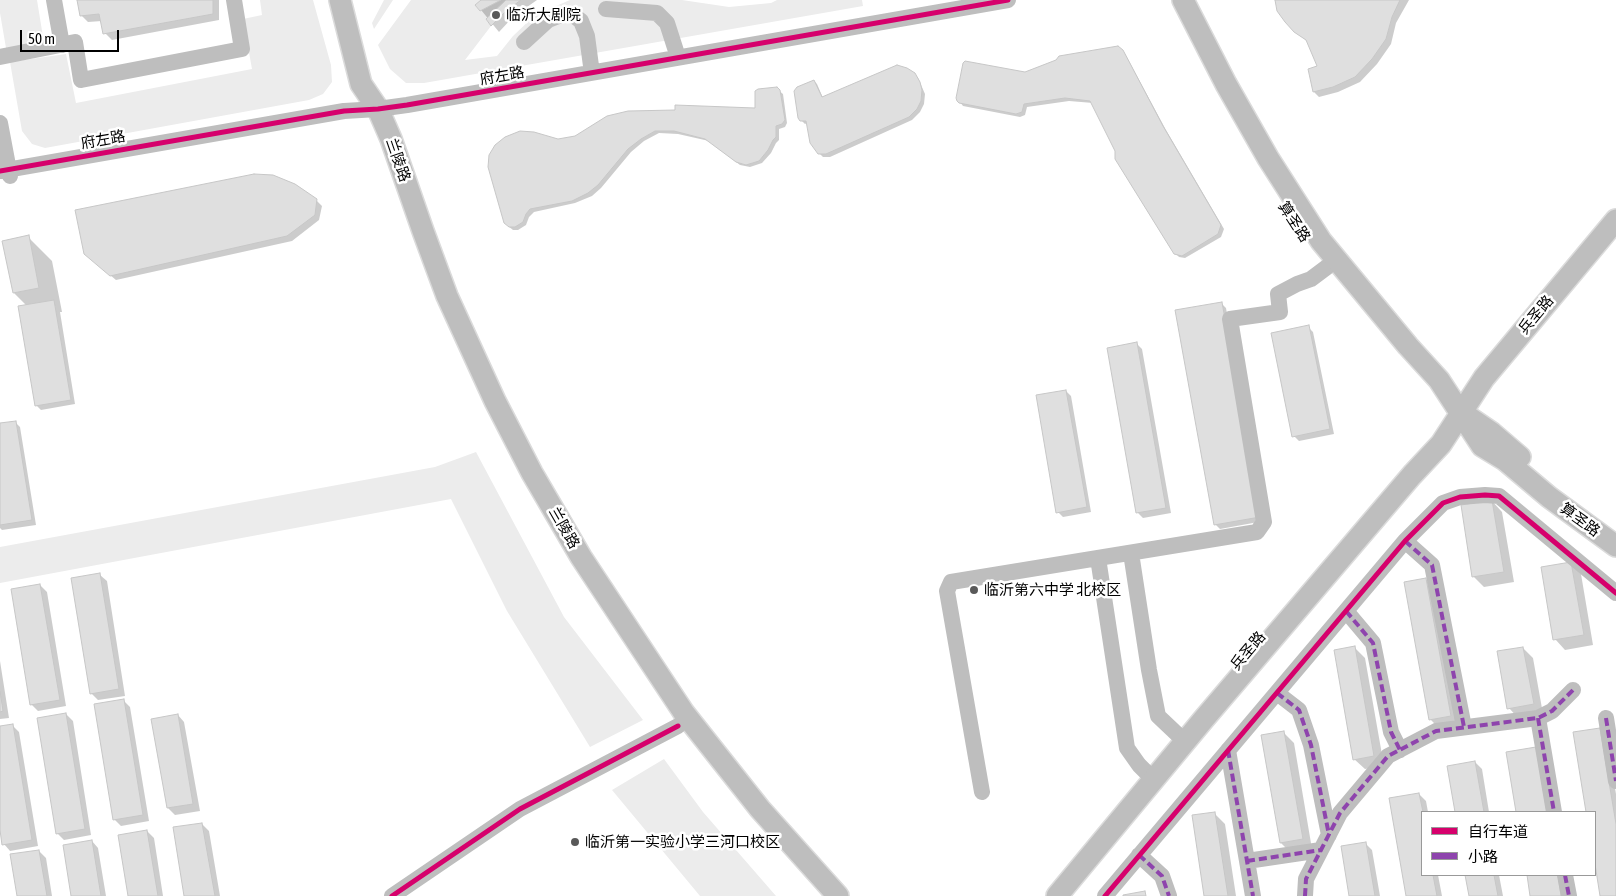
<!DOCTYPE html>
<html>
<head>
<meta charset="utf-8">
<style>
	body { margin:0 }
	#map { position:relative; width:1616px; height:896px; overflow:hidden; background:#fff; font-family:"Asap Condensed","Noto Sans SC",sans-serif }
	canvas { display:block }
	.legend { position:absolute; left:1421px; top:811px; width:175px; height:65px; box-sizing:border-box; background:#fff; border:1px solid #999; margin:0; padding:6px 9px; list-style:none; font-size:15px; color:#000 }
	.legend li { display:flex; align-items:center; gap:10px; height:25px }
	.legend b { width:25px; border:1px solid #999 }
	.scale { position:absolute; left:20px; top:30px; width:99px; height:22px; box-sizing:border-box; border:2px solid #000; border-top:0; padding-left:6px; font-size:15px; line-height:18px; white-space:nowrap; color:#000; -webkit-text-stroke:4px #fff; paint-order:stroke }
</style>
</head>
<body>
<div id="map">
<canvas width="1616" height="896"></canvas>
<ul class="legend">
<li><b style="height:6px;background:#d6006c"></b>自行车道</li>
<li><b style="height:6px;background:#8e44ad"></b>小路</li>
</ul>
<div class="scale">50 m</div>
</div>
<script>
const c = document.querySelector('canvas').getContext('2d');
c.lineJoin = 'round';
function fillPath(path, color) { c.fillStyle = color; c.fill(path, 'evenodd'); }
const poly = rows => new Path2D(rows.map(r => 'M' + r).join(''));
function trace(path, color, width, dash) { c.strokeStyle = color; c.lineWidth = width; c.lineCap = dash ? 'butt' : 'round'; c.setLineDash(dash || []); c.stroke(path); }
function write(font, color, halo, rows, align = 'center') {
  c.font = font + ' "Asap Condensed","Noto Sans SC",sans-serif'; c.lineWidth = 5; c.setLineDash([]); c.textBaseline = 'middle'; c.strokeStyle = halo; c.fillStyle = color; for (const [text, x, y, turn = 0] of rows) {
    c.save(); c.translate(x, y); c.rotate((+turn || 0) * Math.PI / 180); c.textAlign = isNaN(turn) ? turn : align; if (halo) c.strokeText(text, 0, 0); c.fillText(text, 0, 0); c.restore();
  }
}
const green = poly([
	[0,0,37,0,43,37,40,42,6,48,0,13],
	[260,0,313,0,331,65,332,82,323,94,309,100,45,148,32,144,22,131,10,62,66,54,76,103,252,69,243,19,262,15],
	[384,0,393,0,374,29,372,23],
	[411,0,481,0,475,5,480,11,501,0,506,0,486,19,491,26,465,60,497,56,513,36,535,15,570,0,682,0,729,7,771,3,777,0,862,0,863,6,424,83,406,83,390,69,378,45],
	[476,452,564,617,643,720,590,747,507,611,451,499,0,583,0,547,435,467],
	[664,759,703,812,776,896,700,896,612,790]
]);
const shadow = poly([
	[79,0,219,0,219,20,112,40,105,33,102,21,88,22,81,15],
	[483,0,537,0,513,17,499,32,477,5],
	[1276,0,1409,0,1396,23,1391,44,1377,64,1360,82,1338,92,1319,97,1314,92,1319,67,1308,42,1301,36],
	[1124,52,1166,130,1224,229,1221,237,1185,258,1179,257,1175,253,1116,151,1093,103,1069,101,1027,107,1025,115,1020,117,963,106,960,102,1025,74],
	[914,74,918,78,925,94,924,104,920,112,912,120,830,157,823,157,813,147,807,123,805,124,799,118,814,81,817,84,823,98],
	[777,89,783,94,787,123,785,127,779,129,779,140,776,143,771,153,762,163,750,167,740,165,709,141,678,134,659,133,644,141,631,152,601,188,592,196,575,203,534,212,529,217,526,225,518,230,513,230,508,226,558,140,756,109],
	[316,200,322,206,319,220,292,241,116,280,85,254],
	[28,237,52,261,62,312,60,312,75,404,41,410,36,405,27,306,14,293],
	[1221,303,1226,308,1264,521,1220,529,1215,524],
	[1308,327,1313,332,1334,434,1299,441,1294,436],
	[1137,344,1142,349,1171,513,1143,518,1138,513,1109,349],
	[1066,391,1071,396,1091,512,1063,517,1058,512],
	[15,422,20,427,36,525,2,530,0,528,0,425],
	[1492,501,1502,512,1514,582,1484,587,1473,576],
	[1571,563,1581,574,1593,645,1565,650,1555,639],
	[100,575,107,581,125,696,98,700,91,693],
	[1425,579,1435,589,1460,726,1440,729,1430,719],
	[40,585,47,592,66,706,38,711,31,704],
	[1355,648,1365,658,1384,766,1365,769,1354,759],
	[1523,648,1533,658,1543,714,1519,719,1509,708],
	[0,661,9,718,0,719],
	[123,700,130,707,149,821,121,826,114,819],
	[66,714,73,721,91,835,64,840,57,833],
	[178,715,184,722,200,811,175,815,168,808,153,720],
	[12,725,19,732,38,846,10,851,4,844,0,822,0,727],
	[1284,733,1294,743,1312,849,1291,853,1281,843],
	[1574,733,1606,736,1616,794,1616,896,1601,896,1595,856,1595,812,1587,812],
	[1475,762,1482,769,1489,812,1456,812,1449,767],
	[1419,794,1426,801,1428,812,1422,812,1422,875,1438,875,1442,896,1407,896],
	[1214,813,1225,824,1236,896,1206,896],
	[202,824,209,831,220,896,186,896],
	[147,831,154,838,163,896,129,896],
	[92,841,98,848,106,896,72,896],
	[1365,843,1372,850,1380,896,1351,896],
	[39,851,46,858,52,896,18,896],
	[1466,875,1499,875,1503,896,1470,896]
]);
const building = poly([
	[77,0,213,0,213,14,103,34,99,14,80,16,77,0],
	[481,0,501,0,480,11,475,5,481,0],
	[506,0,521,0,506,11,491,26,486,19,506,0],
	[1275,0,1400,0,1392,17,1386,39,1372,59,1355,77,1333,87,1313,92,1308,69,1317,66,1306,40,1294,32,1285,22,1277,11,1275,0],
	[1118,46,1123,50,1163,126,1221,225,1218,234,1182,256,1174,254,1115,159,1115,151,1090,101,1065,98,1024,104,1022,112,1016,114,959,103,957,101,956,98,963,63,965,61,1025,72,1056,60,1059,56,1118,46],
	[897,65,907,68,915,73,920,82,922,90,921,101,917,109,909,117,826,154,818,154,810,143,806,121,800,121,798,118,794,91,797,87,814,80,822,97,897,65],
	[777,87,780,90,785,120,782,124,776,126,776,137,773,140,768,150,759,161,746,165,736,162,705,139,674,131,655,131,641,139,628,149,598,185,588,193,572,201,530,209,526,214,523,222,515,227,509,227,504,223,488,167,489,155,495,145,505,137,520,131,534,132,558,139,575,136,607,116,628,111,675,110,675,105,755,108,755,91,758,89,777,87],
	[254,174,273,175,295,184,317,199,315,215,287,236,110,276,84,254,75,210,254,174],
	[29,235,39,288,13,293,2,241,29,235],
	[54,300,71,400,35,406,18,306,54,300],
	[1222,302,1260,517,1214,525,1175,310,1222,302],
	[1309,325,1330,429,1292,437,1271,333,1309,325],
	[1137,342,1166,508,1136,513,1107,348,1137,342],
	[1066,390,1087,507,1056,513,1036,395,1066,390],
	[16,421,32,520,0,525,0,423,16,421],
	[1492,500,1504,572,1472,577,1461,505,1492,500],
	[1571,562,1584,635,1553,640,1541,567,1571,562],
	[100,573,119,689,90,694,71,578,100,573],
	[1426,578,1451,716,1429,720,1404,582,1426,578],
	[40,584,60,700,30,705,11,589,40,584],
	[1355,646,1374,756,1353,760,1334,650,1355,646],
	[1523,647,1534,704,1507,709,1497,651,1523,647],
	[0,691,3,711,0,712,0,691],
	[124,699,143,815,113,820,94,704,124,699],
	[66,713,85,829,56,834,37,718,66,713],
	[178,714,193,804,167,808,151,719,178,714],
	[13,724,32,840,2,845,0,830,0,726,13,724],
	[1600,728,1616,824,1616,896,1600,896,1595,864,1595,812,1586,812,1573,732,1600,728],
	[1284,731,1303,839,1280,843,1261,735,1284,731],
	[1536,747,1547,812,1516,812,1506,752,1536,747],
	[1475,761,1484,812,1455,812,1447,766,1475,761],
	[1419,793,1423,812,1422,875,1433,875,1437,896,1406,896,1389,798,1419,793],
	[1215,812,1228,896,1204,896,1192,815,1215,812],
	[202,823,215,896,184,896,173,827,202,823],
	[147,830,158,896,128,896,118,835,147,830],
	[92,840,101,896,71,896,63,845,92,840],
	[1366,842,1375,896,1349,896,1341,846,1366,842],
	[39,850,47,896,17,896,10,854,39,850],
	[1465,875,1494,875,1498,896,1469,896,1465,875],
	[1527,875,1558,875,1561,896,1530,896,1527,875],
	[1145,891,1146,896,1123,896,1123,895,1145,891]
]);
const minor = poly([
	[54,0,62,45],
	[606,9,657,13,667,23,676,51],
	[524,42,548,20,561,15,573,15,581,21,587,36,591,66],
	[0,57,75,42,81,80,242,49,234,0],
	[0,123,10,176],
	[0,171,344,111,378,109,407,105,1008,0],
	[1405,541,1432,565,1464,727],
	[1131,553,1149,670,1158,716,1177,734],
	[1098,558,1127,748,1139,765,1146,772],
	[1346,611,1373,643,1391,732,1400,750],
	[1277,693,1299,710,1311,745,1329,835],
	[1538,718,1554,812],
	[1606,718,1616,781],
	[1228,750,1253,896],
	[982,792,947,591,951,582,1257,532,1264,522,1230,319,1280,312,1278,294,1297,284,1311,279,1327,267],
	[1139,855,1162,876,1169,896],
	[1247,861,1321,850],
	[1565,875,1569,896],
	[392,896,520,809,678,726],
	[1105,896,1405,541,1443,503,1460,497,1485,495,1499,496,1616,593],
	[1305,896,1306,879,1340,813,1388,756,1436,731,1538,718,1552,711,1573,690]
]);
const major = poly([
	[340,0,361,84,378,109,391,139,423,231,447,296,495,401,532,473,581,557,684,713,760,809,838,896],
	[1183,0,1226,84,1268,158,1321,241,1408,346,1439,380,1482,446,1505,460,1549,497,1616,546],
	[1467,416,1492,433,1520,457],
	[1057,896,1203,720,1412,475,1441,444,1484,378,1616,220]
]);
const quiet = poly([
	[1405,541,1432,565,1464,727],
	[1346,611,1373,643,1391,732,1400,750],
	[1277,693,1299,710,1311,745,1329,835],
	[1538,718,1554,812],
	[1606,718,1616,781],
	[1228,750,1253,896],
	[1139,855,1162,876,1169,896],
	[1247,861,1321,850],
	[1565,875,1569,896],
	[1305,896,1306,879,1340,813,1388,756,1436,731,1538,718,1552,711,1573,690]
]);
const cycleway = poly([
	[0,171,344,111,378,109,407,105,1008,0],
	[392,896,520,809,678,726],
	[1105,896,1405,541,1443,503,1460,497,1485,495,1499,496,1616,593]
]);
const markers = [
	[496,15,5,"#595959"],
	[974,590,5,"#595959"],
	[575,842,5,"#595959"]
];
const poiNames = [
	["临沂大剧院",506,15],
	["临沂第六中学 北校区",984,590],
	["临沂第一实验小学三河口校区",585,842]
];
const streetNames = [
	["府左路",502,76,-10],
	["府左路",103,140,-10],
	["兰陵路",398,160,71],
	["算圣路",1294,222,57],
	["兵圣路",1536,315,-50],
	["算圣路",1580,520,36],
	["兰陵路",564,528,60],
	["兵圣路",1248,651,-50]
];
fillPath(green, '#ececec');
fillPath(shadow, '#0003');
fillPath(building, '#dfdfdf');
trace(building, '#c7c7c7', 1);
trace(major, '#dbdbdb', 24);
trace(minor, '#bebebe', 16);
trace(major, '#bebebe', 21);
trace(quiet, '#8e44ad', 4, [8, 4]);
trace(cycleway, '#d6006c', 5);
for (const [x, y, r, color] of markers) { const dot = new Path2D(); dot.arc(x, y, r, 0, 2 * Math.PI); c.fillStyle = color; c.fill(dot); trace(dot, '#fff', 2); }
write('15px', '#000', '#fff', poiNames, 'left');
write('15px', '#000', '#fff', streetNames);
</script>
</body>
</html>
